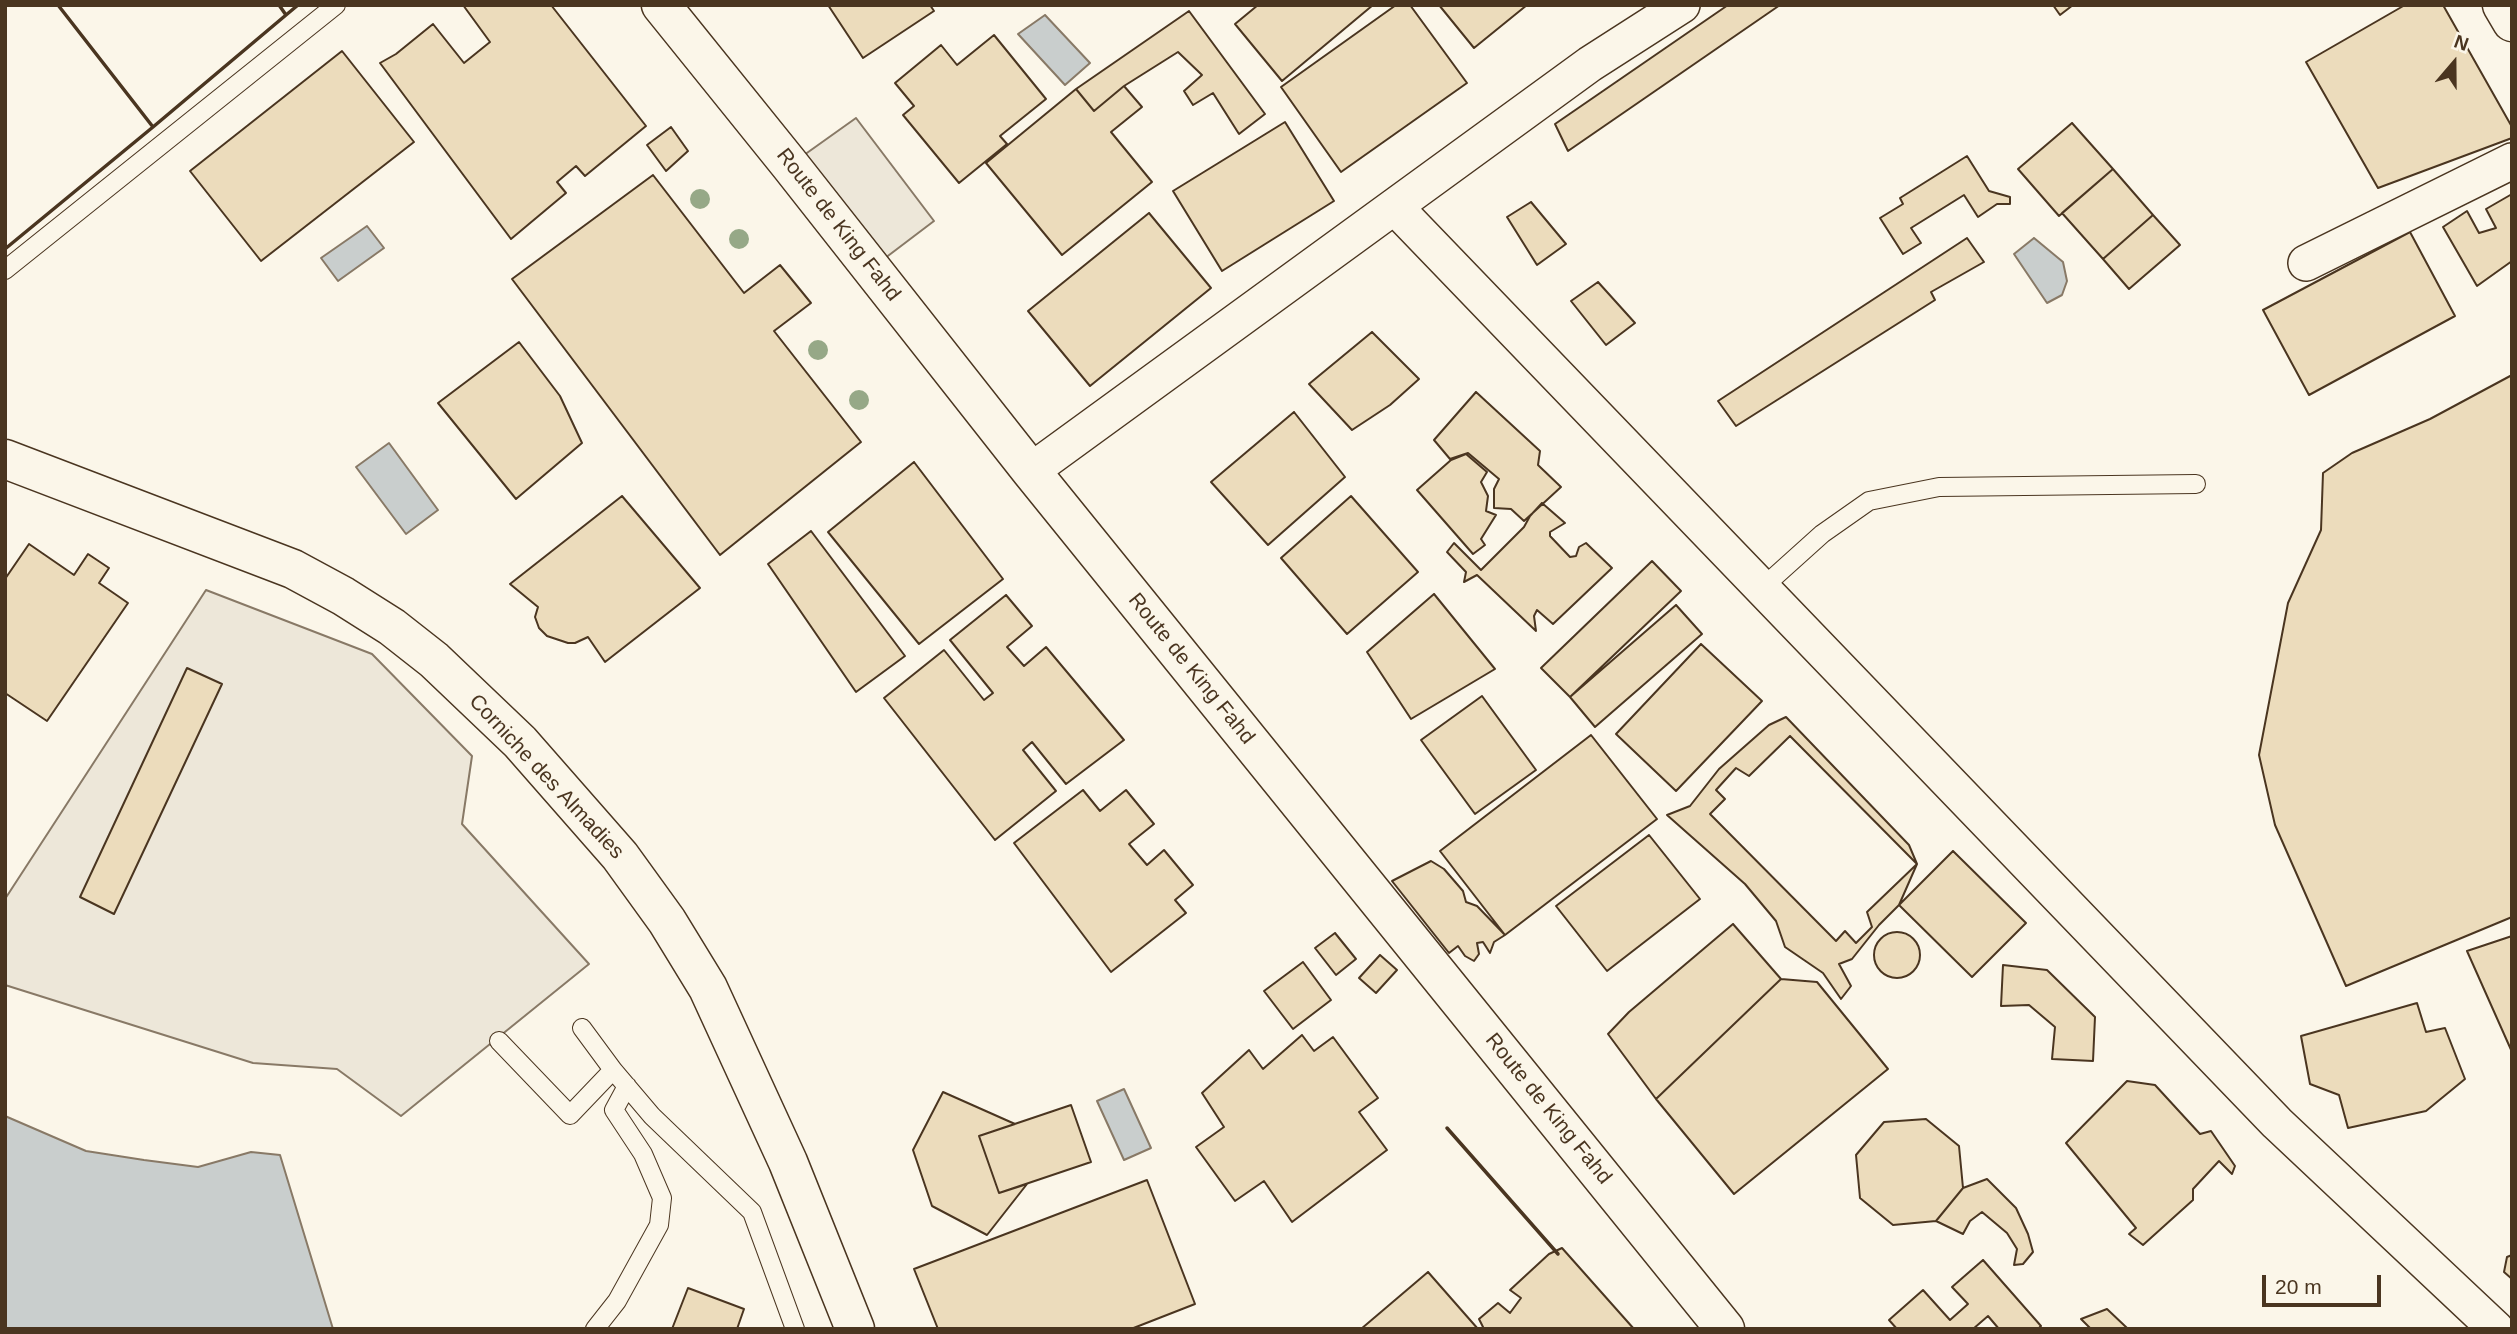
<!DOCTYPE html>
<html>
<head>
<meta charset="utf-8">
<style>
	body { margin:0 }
	#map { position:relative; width:2517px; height:1334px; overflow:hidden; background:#fbf6e9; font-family:Helvetica,sans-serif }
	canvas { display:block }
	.frame { position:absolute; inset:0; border:7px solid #4a3520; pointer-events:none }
	.north { position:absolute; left:2419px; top:28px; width:70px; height:70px; -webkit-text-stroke:5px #fbf6e9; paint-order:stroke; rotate:20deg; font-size:19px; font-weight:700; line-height:28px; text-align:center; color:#4a3520 }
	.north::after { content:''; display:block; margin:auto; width:24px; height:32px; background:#4a3520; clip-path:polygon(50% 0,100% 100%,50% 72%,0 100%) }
	.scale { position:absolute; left:2262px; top:1275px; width:119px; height:32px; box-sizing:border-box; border:4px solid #4a3520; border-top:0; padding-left:9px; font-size:21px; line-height:24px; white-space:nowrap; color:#4a3520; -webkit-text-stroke:5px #fbf6e9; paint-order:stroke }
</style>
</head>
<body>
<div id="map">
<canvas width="2517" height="1334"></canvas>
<div class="frame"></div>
<div class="north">N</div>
<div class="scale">20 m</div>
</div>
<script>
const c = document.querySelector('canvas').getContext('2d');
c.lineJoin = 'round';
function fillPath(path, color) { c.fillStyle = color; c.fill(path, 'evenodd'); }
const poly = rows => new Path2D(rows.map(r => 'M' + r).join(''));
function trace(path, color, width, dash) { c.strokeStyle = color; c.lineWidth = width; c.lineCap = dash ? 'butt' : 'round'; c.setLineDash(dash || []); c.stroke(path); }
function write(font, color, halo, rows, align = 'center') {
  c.font = font + ' Helvetica,sans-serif'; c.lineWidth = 5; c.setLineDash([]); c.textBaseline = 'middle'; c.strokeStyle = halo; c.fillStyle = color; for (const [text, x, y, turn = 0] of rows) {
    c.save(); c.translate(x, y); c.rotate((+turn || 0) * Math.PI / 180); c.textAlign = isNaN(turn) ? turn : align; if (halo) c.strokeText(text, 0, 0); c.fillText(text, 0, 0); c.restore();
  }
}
const parking = poly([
	[856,118,934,221,872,268,790,165,856,118],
	[206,590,372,654,472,756,462,824,589,964,401,1116,337,1069,253,1063,5,985,5,899,206,590]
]);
const water = poly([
	[1045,15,1090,63,1065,85,1018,34,1045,15],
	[367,226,384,248,338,281,321,258,367,226],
	[2034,238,2063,262,2067,281,2062,295,2047,303,2014,254,2034,238],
	[389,443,438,510,406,534,356,467,389,443],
	[1124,1089,1151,1148,1124,1160,1097,1101,1124,1089],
	[5,1116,86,1151,144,1160,198,1167,251,1152,280,1155,333,1329,5,1329,5,1116]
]);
const building = poly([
	[463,5,551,5,646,126,585,176,576,166,557,182,566,193,511,239,380,63,396,54,433,24,464,63,490,42,463,5],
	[828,5,930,5,934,11,863,58,828,5],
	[1258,5,1373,5,1282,81,1235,24,1258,5],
	[1396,5,1410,5,1467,83,1341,172,1281,87,1396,5],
	[1439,5,1527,5,1474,48,1439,5],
	[1728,5,1780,5,1568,151,1555,124,1728,5],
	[2053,5,2073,5,2060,15,2053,5],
	[2405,5,2443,5,2512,127,2512,138,2378,188,2306,62,2405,5],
	[1189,11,1265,114,1239,134,1213,93,1193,105,1184,91,1202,75,1178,52,1124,86,1094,111,1076,89,1189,11],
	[994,35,1046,99,1000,136,1007,144,959,183,903,115,914,106,895,83,941,45,957,65,994,35],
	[342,51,414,142,261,261,190,171,342,51],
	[1124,86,1142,107,1111,132,1152,182,1062,255,986,163,1076,89,1094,111,1124,86],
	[1285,122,1334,201,1222,271,1173,191,1285,122],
	[2072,123,2113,169,2059,216,2018,169,2072,123],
	[671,127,688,151,666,171,647,145,671,127],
	[1967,156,1989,191,2010,197,2010,204,1997,204,1978,217,1964,195,1911,228,1921,243,1903,254,1880,218,1903,204,1900,198,1967,156],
	[2113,169,2153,215,2103,259,2062,213,2113,169],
	[653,175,744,293,780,265,811,303,774,331,861,442,720,555,512,279,653,175],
	[2512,194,2512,261,2477,286,2443,227,2467,211,2479,233,2496,228,2486,209,2512,194],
	[1531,202,1566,244,1537,265,1507,217,1531,202],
	[1149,213,1211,288,1090,386,1028,311,1149,213],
	[2153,215,2180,245,2129,289,2103,259,2153,215],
	[2410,232,2455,316,2309,395,2263,310,2410,232],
	[1967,238,1984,262,1931,292,1935,300,1736,426,1718,401,1967,238],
	[1598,282,1635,323,1606,345,1571,301,1598,282],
	[1372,332,1419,379,1390,405,1352,430,1309,384,1372,332],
	[519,342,560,396,582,443,516,499,438,403,519,342],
	[2512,375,2512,917,2346,986,2275,825,2259,755,2288,603,2321,530,2323,473,2352,453,2430,419,2512,375],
	[1476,392,1540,451,1538,465,1561,487,1524,521,1511,509,1494,508,1494,489,1499,479,1468,453,1450,459,1434,440,1476,392],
	[1294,412,1345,477,1268,545,1211,482,1294,412],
	[1466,454,1487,472,1481,482,1488,496,1486,511,1496,515,1481,539,1485,545,1473,554,1417,490,1451,460,1466,454],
	[914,462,1003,579,919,644,828,532,914,462],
	[622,496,700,588,605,662,588,637,575,643,568,643,547,636,539,628,535,617,538,607,510,584,622,496],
	[1351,496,1418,572,1347,634,1281,558,1351,496],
	[1542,503,1565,523,1550,532,1550,536,1570,557,1576,556,1579,547,1586,543,1612,568,1553,624,1537,610,1534,616,1536,631,1477,575,1464,582,1466,572,1447,552,1454,543,1481,570,1524,527,1530,516,1542,503],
	[811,531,905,656,856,692,768,564,811,531],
	[29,544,74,575,88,554,109,568,99,583,128,603,47,721,5,693,5,579,29,544],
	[1652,561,1681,591,1570,697,1541,668,1652,561],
	[1434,594,1495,669,1411,719,1367,652,1434,594],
	[1006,595,1032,626,1007,647,1024,666,1046,647,1124,740,1066,784,1032,742,1023,750,1056,791,995,840,884,698,944,650,984,700,993,693,950,640,1006,595],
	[1676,605,1702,634,1595,727,1570,697,1676,605],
	[1701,644,1762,701,1676,791,1616,734,1701,644],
	[187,668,222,684,114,914,80,897,187,668],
	[1482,696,1536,770,1475,814,1421,740,1482,696],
	[1786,717,1909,845,1917,864,1899,905,1879,925,1852,959,1839,964,1851,986,1841,999,1823,973,1785,947,1776,921,1745,884,1667,815,1690,806,1719,769,1769,725,1786,717],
	[1591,735,1657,819,1505,935,1440,851,1591,735],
	[1790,736,1917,864,1867,912,1872,927,1856,943,1845,931,1836,941,1710,814,1725,799,1716,790,1736,768,1749,776,1790,736],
	[1083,790,1100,811,1126,790,1154,824,1129,844,1147,865,1164,850,1193,885,1175,900,1186,913,1111,972,1014,843,1083,790],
	[1649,835,1700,899,1607,971,1556,906,1649,835],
	[1953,851,2026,923,1972,977,1899,905,1953,851],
	[1431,861,1444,869,1463,891,1466,902,1477,906,1505,935,1494,942,1490,953,1483,942,1477,943,1479,954,1474,961,1465,956,1458,946,1449,953,1392,881,1431,861],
	[1733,924,1781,979,1656,1099,1608,1034,1629,1012,1733,924],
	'1874 955a23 23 0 1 1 46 0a23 23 0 1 1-46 0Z',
	[1335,933,1356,959,1336,975,1315,948,1335,933],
	[2512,936,2512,1052,2467,951,2512,936],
	[1380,955,1397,970,1376,993,1359,978,1380,955],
	[1303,962,1331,1000,1293,1029,1264,991,1303,962],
	[2003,965,2047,970,2095,1017,2093,1061,2052,1059,2055,1027,2029,1005,2001,1006,2003,965],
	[1781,979,1817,982,1888,1069,1734,1194,1656,1099,1781,979],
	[2417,1003,2426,1032,2445,1028,2465,1079,2426,1111,2348,1128,2339,1095,2310,1084,2301,1036,2417,1003],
	[1302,1035,1314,1051,1333,1037,1378,1098,1359,1112,1387,1150,1292,1222,1264,1181,1235,1201,1196,1147,1224,1127,1202,1093,1249,1050,1263,1069,1302,1035],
	[2127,1081,2155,1085,2200,1134,2211,1131,2235,1166,2232,1174,2219,1161,2193,1189,2193,1200,2143,1245,2129,1234,2136,1228,2066,1143,2127,1081],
	[943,1092,1015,1124,979,1136,999,1193,1027,1184,987,1235,932,1206,913,1150,943,1092],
	[1071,1105,1091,1162,999,1193,979,1136,1071,1105],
	[1926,1119,1959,1146,1963,1188,1936,1221,1893,1225,1860,1198,1856,1155,1884,1122,1926,1119],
	[1987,1179,2016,1208,2028,1234,2033,1252,2023,1264,2014,1265,2017,1249,2007,1233,1982,1212,1970,1221,1963,1234,1936,1221,1963,1188,1987,1179],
	[1147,1180,1195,1304,1131,1329,938,1329,914,1269,1147,1180],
	[1562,1248,1634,1329,1484,1329,1479,1319,1498,1303,1510,1313,1521,1298,1510,1290,1549,1254,1562,1248],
	[2512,1255,2512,1279,2504,1272,2507,1257,2512,1255],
	[1983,1260,2041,1326,2038,1329,1999,1329,1988,1316,1973,1329,1897,1329,1889,1320,1923,1290,1950,1320,1968,1304,1952,1287,1983,1260],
	[1428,1272,1478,1329,1361,1329,1428,1272],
	[688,1288,744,1309,737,1329,672,1329,688,1288],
	[2107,1309,2126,1327,2128,1329,2091,1329,2081,1319,2107,1309]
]);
const lane = poly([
	[5,270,336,5],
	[1762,588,1822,534,1869,501,1939,487,2196,484],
	[582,1028,613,1070,652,1116,752,1212,795,1329],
	[499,1041,570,1115,613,1070],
	[595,1329,617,1301,659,1225,662,1198,643,1154,614,1110,627,1086]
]);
const street = poly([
	[1395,207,2277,1123,2496,1329],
	[2306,263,2512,161],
	[1031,471,1590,64,1682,5]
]);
const secondary = poly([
	[661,5,790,165,1031,471,1725,1329],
	[2502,5,2512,22],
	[5,459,293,569,343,596,392,627,434,660,520,742,620,856,667,921,708,988,788,1162,855,1329]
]);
const wall = poly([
	[286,15,298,5],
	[153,127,286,15,279,5],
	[5,249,153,127,58,5],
	[1447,1128,1558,1254]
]);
const trees = [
	[700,199],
	[739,239],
	[818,350],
	[859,400]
];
const streetNames = [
	["Route de King Fahd",838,225,52],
	["Route de King Fahd",1191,669,51],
	["Corniche des Almadies",546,777,47],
	["Route de King Fahd",1548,1109,51]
];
fillPath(parking, '#ede7d9');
trace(parking, '#887966', 2);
fillPath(water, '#c9cecd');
trace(water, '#887966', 2);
fillPath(building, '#ecdcbc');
trace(building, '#4a3520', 2);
trace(lane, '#4a3520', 20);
trace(street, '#4a3520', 38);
trace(secondary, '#4a3520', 41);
trace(lane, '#fbf6e9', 18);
trace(street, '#fbf6e9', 35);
trace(secondary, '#fbf6e9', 38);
trace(wall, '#4a3520', 3.5);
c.fillStyle = '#96a887';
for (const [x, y] of trees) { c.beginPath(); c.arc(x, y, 10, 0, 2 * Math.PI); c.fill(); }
write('21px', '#4a3520', '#fbf6e9', streetNames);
</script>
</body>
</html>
